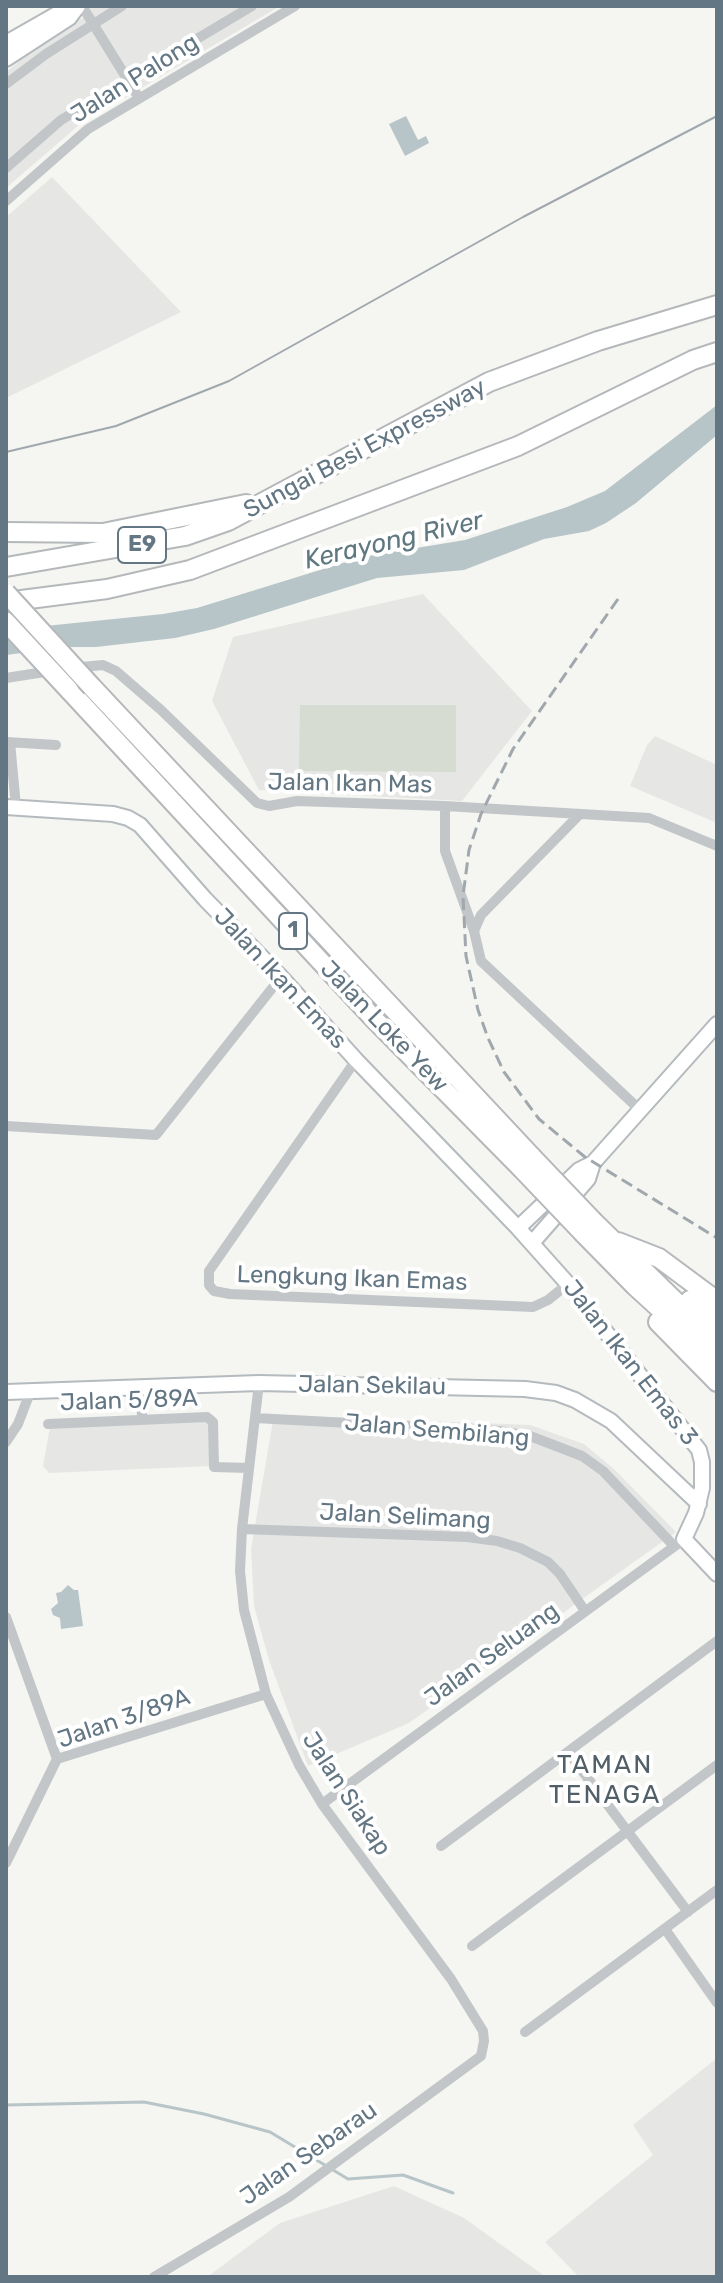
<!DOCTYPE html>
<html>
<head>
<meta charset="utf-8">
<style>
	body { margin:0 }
	#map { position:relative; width:723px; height:2283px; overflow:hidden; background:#f5f5f1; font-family:Rubik,sans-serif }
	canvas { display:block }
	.frame { position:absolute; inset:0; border:8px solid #637683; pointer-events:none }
</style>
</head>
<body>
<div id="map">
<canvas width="723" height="2283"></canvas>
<div class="frame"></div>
</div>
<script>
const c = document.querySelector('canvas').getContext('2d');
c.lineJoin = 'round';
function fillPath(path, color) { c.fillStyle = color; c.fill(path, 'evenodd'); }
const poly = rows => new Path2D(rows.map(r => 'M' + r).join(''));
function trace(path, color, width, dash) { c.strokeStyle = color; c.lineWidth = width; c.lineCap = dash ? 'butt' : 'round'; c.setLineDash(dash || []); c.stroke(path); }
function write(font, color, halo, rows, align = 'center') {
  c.font = font + ' Rubik,sans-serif'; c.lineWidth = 8; c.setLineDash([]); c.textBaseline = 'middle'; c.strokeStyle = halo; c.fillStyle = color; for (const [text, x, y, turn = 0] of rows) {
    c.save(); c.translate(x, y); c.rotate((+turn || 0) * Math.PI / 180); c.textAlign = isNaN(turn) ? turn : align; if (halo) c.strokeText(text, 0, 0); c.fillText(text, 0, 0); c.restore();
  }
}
const built = poly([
	[94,6,280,6,79,125,6,188,6,72,43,42,90,13,89,9],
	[52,177,181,312,6,398,6,217],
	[423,594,532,711,462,801,259,790,212,701,233,637],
	[655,736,717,765,717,823,630,786,647,745],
	[274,1415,530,1425,584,1444,615,1470,676,1532,409,1723,308,1766,269,1660,254,1606,251,1549],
	[209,1421,211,1466,49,1473,43,1466,50,1427],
	[717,2058,717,2277,579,2277,545,2242,653,2155,633,2125],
	[394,2186,464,2218,546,2277,207,2277,280,2223]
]);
const green = poly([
	[300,705,456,705,456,772,299,771]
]);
const water = poly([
	[406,116,418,140,426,136,429,143,405,156,389,124],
	[717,405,717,435,636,503,606,523,589,531,544,539,464,570,377,578,214,629,175,638,96,647,69,647,6,655,6,630,163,614,197,608,362,557,465,540,567,507,605,491],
	[68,1585,74,1590,78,1590,83,1626,61,1629,60,1618,53,1615,51,1609,58,1603,56,1593,61,1592]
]);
const stream = poly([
	[6,2105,144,2102,204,2114,270,2132,348,2179,403,2175,453,2193]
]);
const street = poly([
	[82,6,139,98],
	[6,84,46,54,122,6],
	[6,168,61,120,252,6],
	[6,201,88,129,295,6],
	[71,668,103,665,116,671,161,710,257,803,269,806,297,801,445,806,649,818,717,846],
	[6,678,51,671],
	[6,742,56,745],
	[10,742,16,807],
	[445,806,445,851,474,931,481,961,639,1109],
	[474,931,481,915,580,814],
	[356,1060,209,1271,209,1285,214,1291,230,1294,533,1307,548,1300,568,1284],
	[6,1126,156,1135,281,977],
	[141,1386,142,1420],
	[255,1418,499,1431,530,1436,582,1456,603,1471,674,1546],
	[48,1424,207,1417,213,1422,214,1467,249,1468],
	[6,1442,18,1424,31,1390],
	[242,1529,467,1537,497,1541,520,1548,548,1562,560,1574,585,1611],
	[6,1617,57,1759],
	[568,1752,688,1912],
	[322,1804,679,1543],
	[441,1846,717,1641],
	[6,1863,57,1759,266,1694],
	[665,1929,717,2003],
	[472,1946,717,1765],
	[525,2032,717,1890],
	[154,2277,289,2197,481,2056,484,2041,483,2031,451,1979,322,1804,299,1765,266,1694,244,1610,240,1571,242,1529,259,1383]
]);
const secondary = poly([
	[6,43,71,6],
	[6,59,69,18,78,6],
	[6,807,113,814,128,818,140,825,205,899,281,977,356,1060,518,1228,568,1284,699,1450,702,1462,702,1488,696,1513,684,1539,717,1574],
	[518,1228,579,1170,593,1163],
	[532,1243,588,1179,593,1163,717,1024],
	[6,1392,259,1383,525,1389,556,1393,575,1400,611,1421,699,1504]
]);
const highway = poly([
	[6,532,103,533,246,504],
	[6,567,185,536,228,521,489,382,598,341,717,305],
	[6,602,107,589,190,570,518,446,693,360,717,352],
	[92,687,532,1157],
	[69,690,374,1019,521,1168],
	[594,1222,717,1342],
	[584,1234,635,1286,717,1361],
	[618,1242,659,1258,717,1301],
	[690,1300,717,1322],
	[658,1322,717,1382]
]);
const tram = poly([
	[6,452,116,426,229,381,523,217,717,116]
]);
const rail = poly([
	[618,599,513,749,481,814,469,850,463,896,466,956,478,1010,488,1038,504,1072,539,1119,585,1157,717,1238]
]);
const highwayBridge = poly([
	[6,593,92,687],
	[6,622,69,690],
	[532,1157,594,1222],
	[521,1168,584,1234]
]);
const shields = [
	[142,545,48],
	[293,931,28]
];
const shieldNames = [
	["E9",142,545],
	["1",293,931]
];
const streetNames = [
	["Jalan Palong",135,79,-32],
	["Sungai Besi Expressway",365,449,-28],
	["Jalan Ikan Mas",350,784,1],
	["Jalan Ikan Emas",280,979,47],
	["Jalan Loke Yew",384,1027,46],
	["Lengkung Ikan Emas",352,1279,2],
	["Jalan Ikan Emas 3",630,1363,52],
	["Jalan Sekilau",372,1386,1],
	["Jalan 5/89A",129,1401,-2],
	["Jalan Sembilang",437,1431,5],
	["Jalan Selimang",405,1517,3],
	["Jalan Seluang",492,1655,-36],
	["Jalan 3/89A",124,1719,-19],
	["Jalan Siakap",346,1794,57],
	["Jalan Sebarau",309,2154,-35]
];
const waterNames = [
	["Kerayong River",394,541,-13]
];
const neighbourhoodNames = [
	["TAMAN",605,1765],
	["TENAGA",605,1795]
];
fillPath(built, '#e6e7e5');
fillPath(green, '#d6dcd2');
fillPath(water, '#b7c5c8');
trace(stream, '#b7c5c8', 3);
trace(secondary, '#b4babe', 18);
trace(highway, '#b5b8bb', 22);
trace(street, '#c2c6c9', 10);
trace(secondary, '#fff', 14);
trace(highway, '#fff', 18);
trace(tram, '#a0a8ad', 2);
trace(rail, '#a0a8ad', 3, [12, 6]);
trace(highwayBridge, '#b5b8bb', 22, []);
trace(highwayBridge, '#fff', 18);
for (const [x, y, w] of shields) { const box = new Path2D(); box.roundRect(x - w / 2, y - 18, w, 36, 6); c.fillStyle = '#fff'; c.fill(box); trace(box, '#637683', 2); }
write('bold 22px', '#637683', null, shieldNames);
write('24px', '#637683', '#fff', streetNames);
write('italic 26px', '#5f7880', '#fff', waterNames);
c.letterSpacing = '2px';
write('26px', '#515f68', '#fff', neighbourhoodNames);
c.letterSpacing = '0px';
</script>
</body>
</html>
